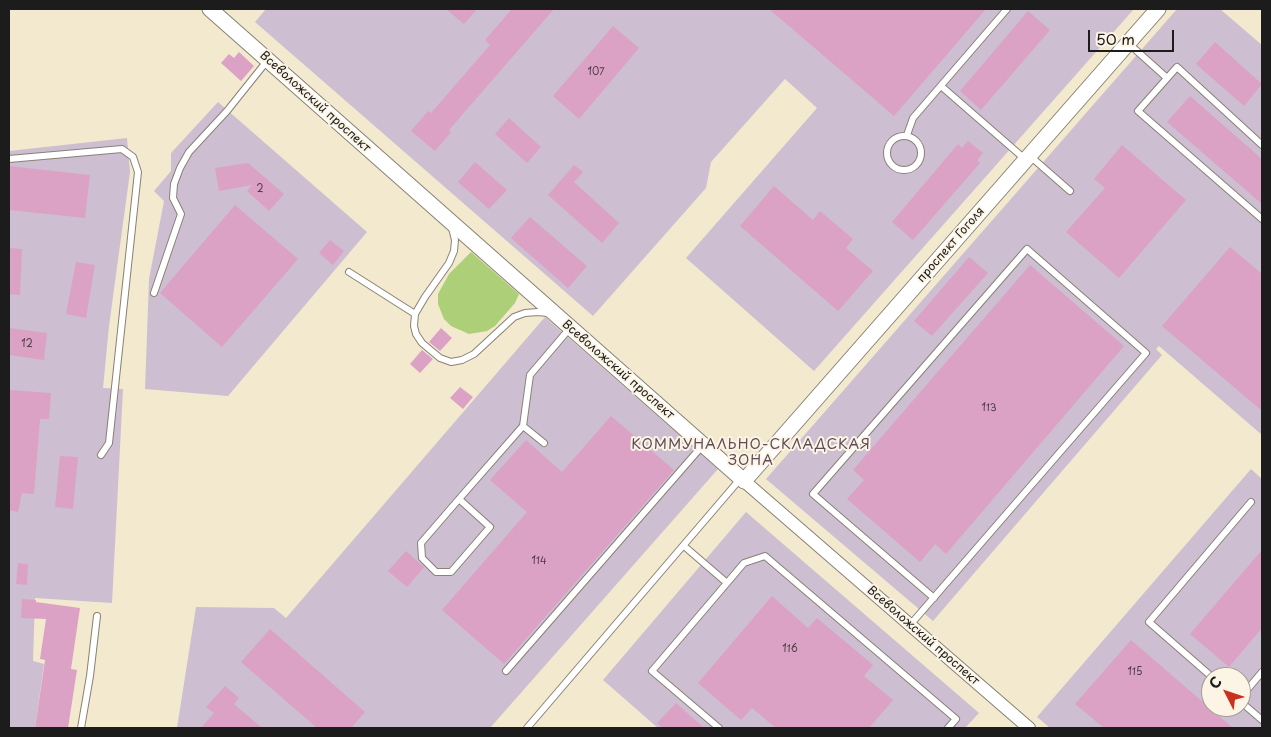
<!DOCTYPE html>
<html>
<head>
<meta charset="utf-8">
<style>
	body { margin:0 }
	#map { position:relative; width:1271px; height:737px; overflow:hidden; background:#f3e9ce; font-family:"Playpen Sans",sans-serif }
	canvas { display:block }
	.frame { position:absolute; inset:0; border:10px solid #1c1c1c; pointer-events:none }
	.north { position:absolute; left:1201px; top:667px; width:50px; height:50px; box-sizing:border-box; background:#fcf5e5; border:1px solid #a29e95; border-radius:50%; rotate:311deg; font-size:14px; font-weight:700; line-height:20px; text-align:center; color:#1c1c1c }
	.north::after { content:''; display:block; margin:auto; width:18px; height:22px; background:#c8321e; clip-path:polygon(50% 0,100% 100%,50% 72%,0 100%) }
	.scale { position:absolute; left:1088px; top:30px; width:86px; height:22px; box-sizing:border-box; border:2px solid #1c1c1c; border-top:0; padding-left:6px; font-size:15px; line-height:18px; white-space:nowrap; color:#1c1c1c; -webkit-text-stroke:4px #fcf5e5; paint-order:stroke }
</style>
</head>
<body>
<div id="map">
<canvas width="1271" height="737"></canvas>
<div class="frame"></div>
<div class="north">С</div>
<div class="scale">50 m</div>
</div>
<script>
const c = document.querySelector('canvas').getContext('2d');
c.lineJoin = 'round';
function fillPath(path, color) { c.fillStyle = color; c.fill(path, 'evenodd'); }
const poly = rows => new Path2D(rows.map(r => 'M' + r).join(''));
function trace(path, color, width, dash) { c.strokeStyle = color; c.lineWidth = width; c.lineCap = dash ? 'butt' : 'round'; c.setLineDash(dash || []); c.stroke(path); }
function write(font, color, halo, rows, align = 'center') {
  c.font = font + ' "Playpen Sans",sans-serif'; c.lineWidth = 4; c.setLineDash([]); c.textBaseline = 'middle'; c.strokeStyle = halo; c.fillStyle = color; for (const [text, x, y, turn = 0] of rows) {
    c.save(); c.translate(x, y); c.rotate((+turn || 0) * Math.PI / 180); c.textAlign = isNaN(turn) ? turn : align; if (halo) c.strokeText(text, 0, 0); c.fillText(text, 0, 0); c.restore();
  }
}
const industrial = poly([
	[266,9,1134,9,814,371,686,258,817,108,785,79,711,162,706,188,593,316,255,22],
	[1177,9,1220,9,1262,45,1262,435,1159,346,1156,349,1162,355,933,621,766,479],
	[218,102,367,232,228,396,145,389,149,279,164,201,154,191,171,171,171,153],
	[127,138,130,172,109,326,103,388,123,389,112,603,35,598,33,661,44,664,35,728,9,728,9,151],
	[545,317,718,469,490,728,177,728,196,607,274,608,286,618],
	[1251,469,1262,479,1262,728,1050,728,1037,717],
	[1211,677,1241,677,1241,707,1211,707],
	[746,512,979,713,965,728,658,728,603,680]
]);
const green = poly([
	[471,252,519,294,515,303,495,326,487,331,469,334,451,326,444,319,438,304,438,294,449,274]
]);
const building = poly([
	[446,9,477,9,464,24],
	[512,9,554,9,449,130,451,132,435,151,411,131,428,111,431,113,490,45,485,40],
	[769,9,986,9,894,116],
	[1028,11,1050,30,981,110,960,91],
	[613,26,639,48,579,119,553,96],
	[1215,42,1262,84,1244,106,1196,64],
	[239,52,254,66,241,81,221,63,229,54,234,58],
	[1190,96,1262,159,1262,204,1167,122],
	[509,118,541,147,527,163,495,134],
	[968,141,983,153,977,160,980,163,913,240,892,222,958,144,962,148],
	[1122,145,1186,200,1119,278,1066,232,1105,188,1094,179],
	[475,162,507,190,489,209,458,182],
	[248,163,284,194,269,211,247,191,252,185,219,191,215,168],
	[574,165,583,172,574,182,619,223,602,243,548,195],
	[9,166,90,175,85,218,9,210],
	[774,186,813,220,820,211,853,239,846,248,873,271,838,311,740,226],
	[235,205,298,259,222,347,160,293],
	[530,217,587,266,568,288,511,238],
	[330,240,344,251,333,265,319,253],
	[1230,247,1262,274,1262,411,1162,326],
	[9,248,22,249,20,295,9,294],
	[969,257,988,273,932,336,914,321],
	[76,262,95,265,86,318,66,314],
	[1030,265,1124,346,946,554,935,544,920,562,847,499,864,480,853,470],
	[9,328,47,333,44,360,9,355],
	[441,328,452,338,440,351,429,342],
	[422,350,433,359,420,373,410,364],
	[460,387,473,397,463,409,450,398],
	[9,390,51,393,49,419,40,419,34,494,22,493,18,512,9,510],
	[611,416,674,470,504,664,442,610,527,512,490,480,526,440,562,472],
	[60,456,78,457,73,509,55,507],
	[1262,550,1262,628,1229,667,1190,634],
	[406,551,424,567,407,587,388,571],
	[18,563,28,564,27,585,16,584],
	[772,596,808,628,817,618,873,665,864,676,893,700,869,728,776,728,752,708,741,720,698,683],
	[22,599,36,600,36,602,80,608,71,669,77,670,68,728,35,728,45,660,40,659,46,619,21,618],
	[270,629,365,712,351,728,317,728,241,662],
	[1131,640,1233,728,1104,728,1075,704],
	[225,686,239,698,234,704,262,728,201,728,214,713,206,707],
	[676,703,704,728,663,728,657,723]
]);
const service = poly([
	[1128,43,1167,78],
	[941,86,1026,160],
	[907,135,913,118,1007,9],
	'887 153a17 17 0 1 1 34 0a17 17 0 1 1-34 0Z',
	[1262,145,1177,67,1138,111,1262,219],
	[1030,156,1070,191],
	[9,159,122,149,133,157,138,172,109,443,101,455],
	[452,228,455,240,454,251,449,263,425,297,415,314,414,326,416,334,422,343,440,358,451,362,462,360,474,354,514,317,525,313,538,312,548,313],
	[349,272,415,314],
	[154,293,181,214,173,198,174,184,180,168,189,152,227,111,267,61],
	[523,426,544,443],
	[459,499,490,527,451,572,436,572,422,558,421,543,459,499,523,426,530,375,570,328],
	[684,546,727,583],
	[910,625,1146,353,1027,249,813,494,934,598],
	[506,671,703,445],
	[1212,677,1149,622,1251,502],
	[1241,697,1262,672],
	[1241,702,1262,720],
	[81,728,90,676,97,616],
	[527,728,741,478],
	[719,728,652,671,744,563,765,556,956,719,948,728]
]);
const minor = poly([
	[744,481,1029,728]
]);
const tertiary = poly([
	[210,9,744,481,1158,9]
]);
const numberNames = [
	["107",596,72],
	["2",260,189],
	["12",27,344],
	["113",989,408],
	["114",539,561],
	["116",790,649],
	["115",1135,672]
];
const streetNames = [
	["Всеволожский проспект",315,102,42],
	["проспект Гоголя",951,245,-49],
	["Всеволожский проспект",618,370,41],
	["Всеволожский проспект",923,636,41]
];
const neighbourhoodNames = [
	["КОММУНАЛЬНО-СКЛАДСКАЯ",751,445],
	["ЗОНА",751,461]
];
fillPath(industrial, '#cebed2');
fillPath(green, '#accf78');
fillPath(building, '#dba2c6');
trace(service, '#888275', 8);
trace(minor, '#888275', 14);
trace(tertiary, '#888275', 17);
trace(service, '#fff', 6);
trace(minor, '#fff', 12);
trace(tertiary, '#fff', 15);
write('10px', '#4c3e46', null, numberNames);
write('12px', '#1c1c1c', '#fcf5e5', streetNames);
c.letterSpacing = '1px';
write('14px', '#5f4b58', '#fcf5e5', neighbourhoodNames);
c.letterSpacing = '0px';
</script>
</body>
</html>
